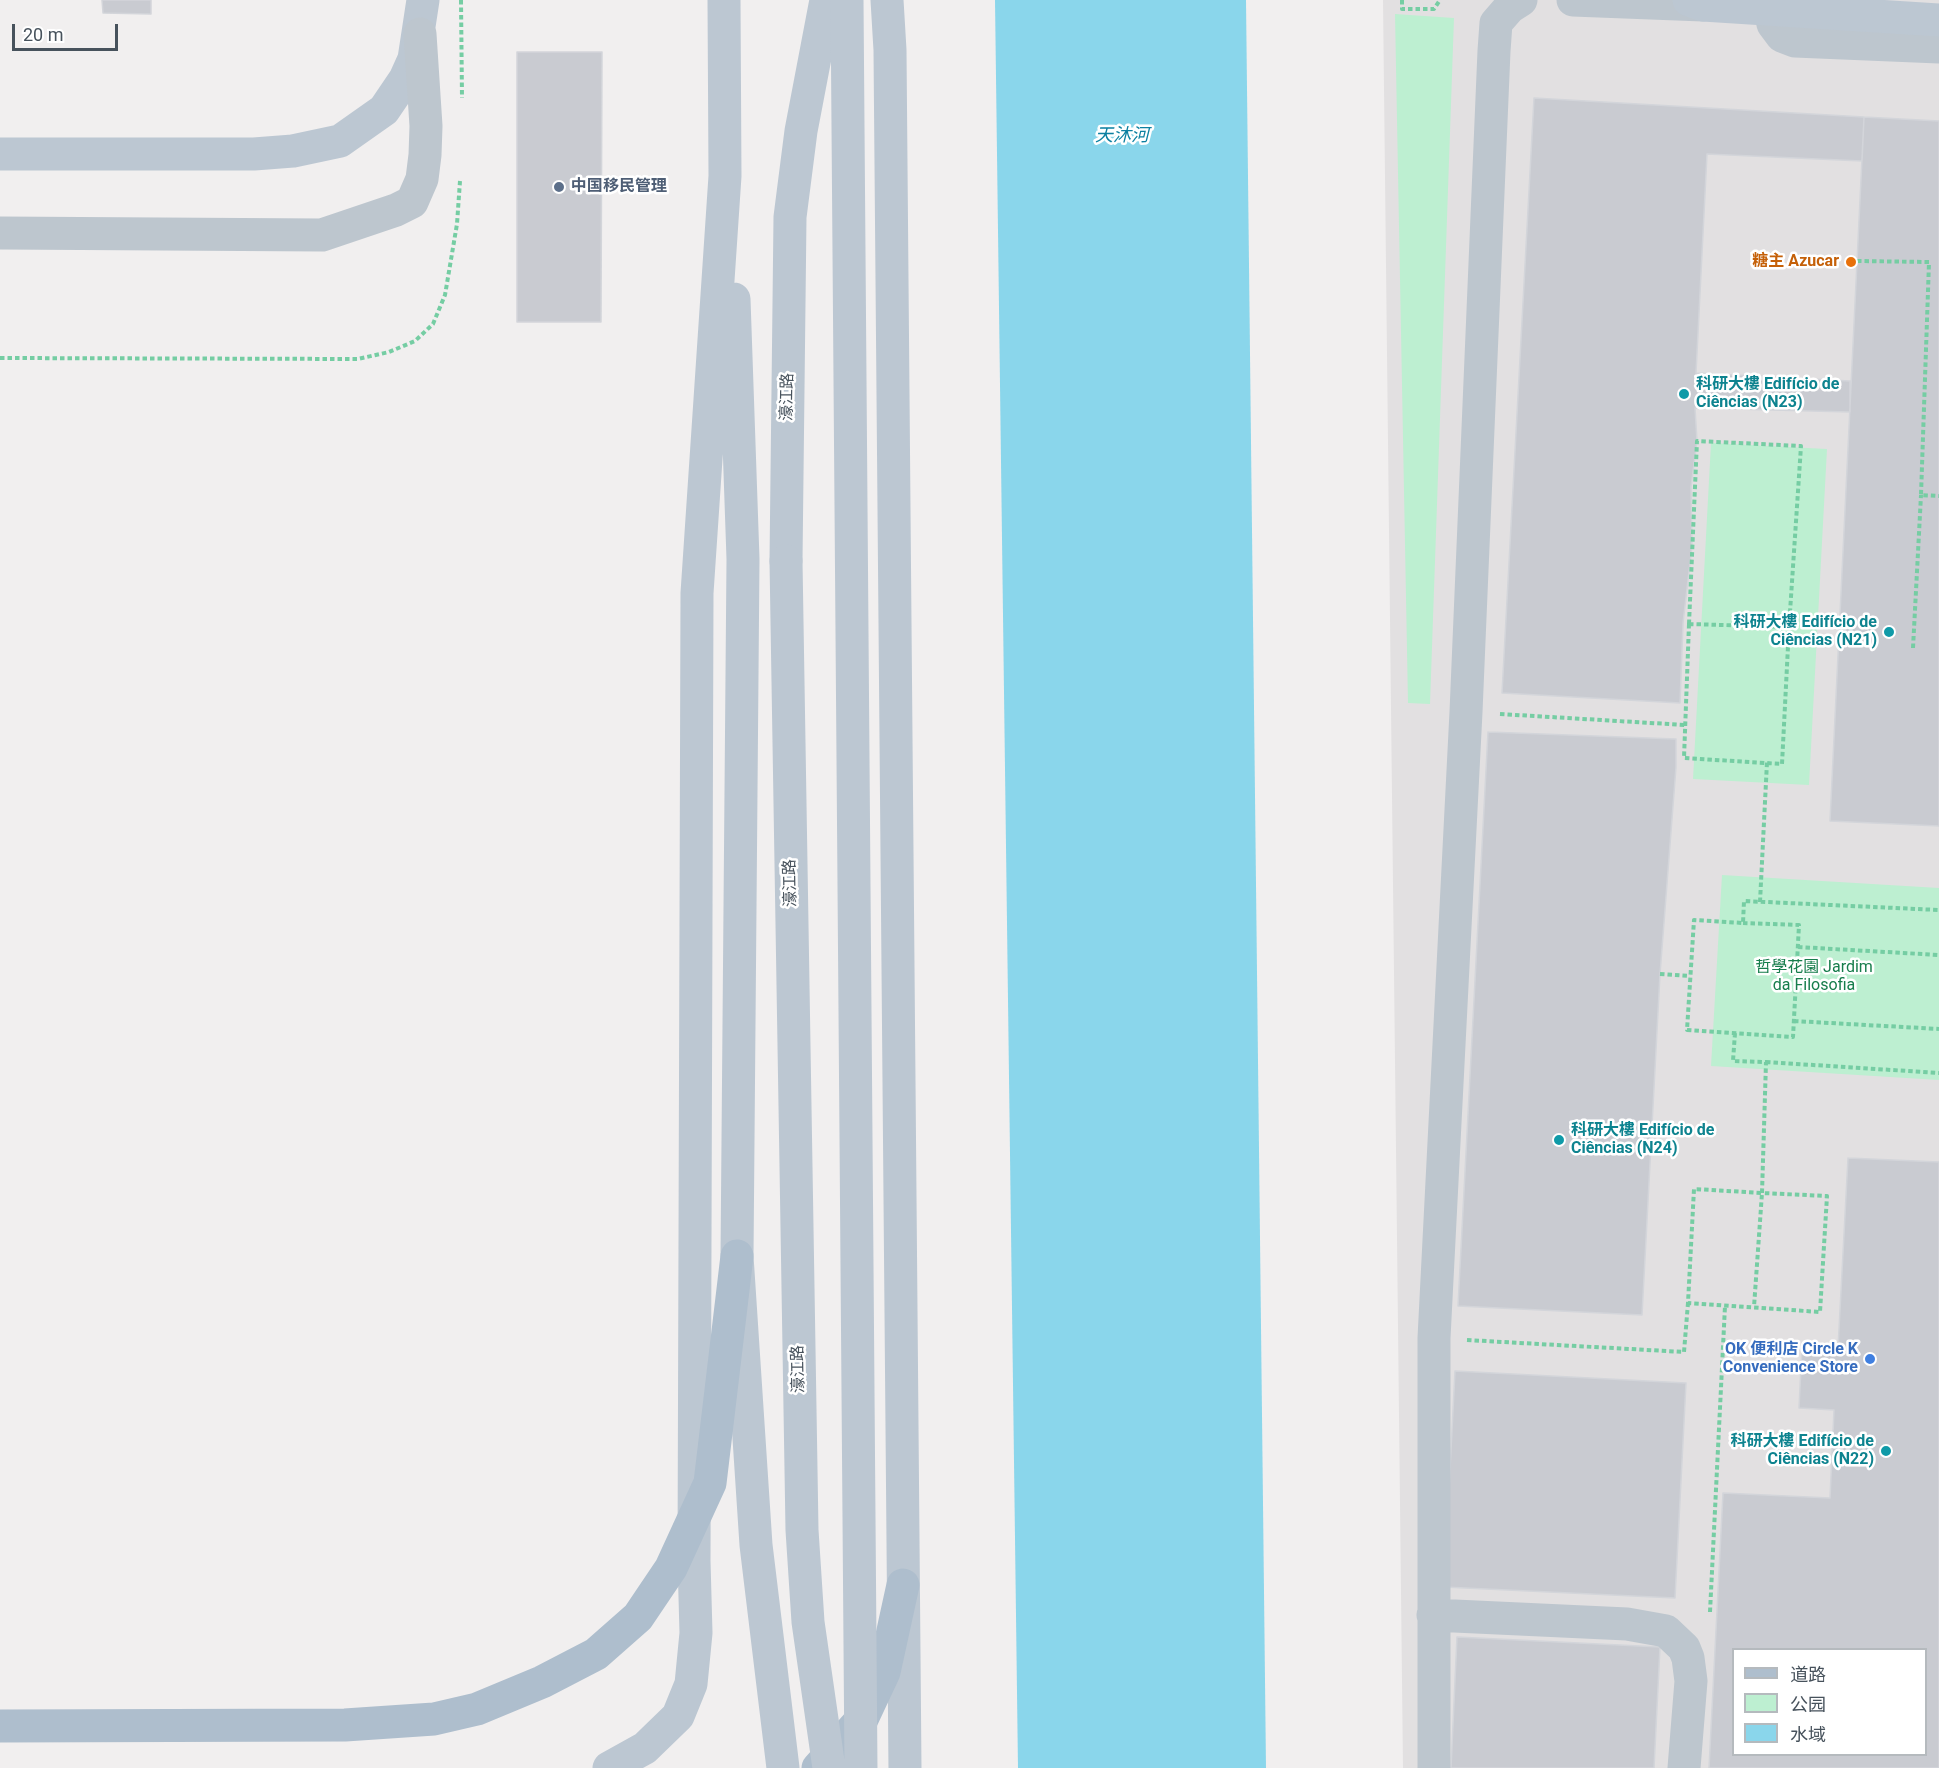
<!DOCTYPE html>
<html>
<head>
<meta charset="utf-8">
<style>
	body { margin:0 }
	#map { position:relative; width:1939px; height:1768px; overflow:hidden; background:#f1efef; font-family:Roboto,"Noto Sans SC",sans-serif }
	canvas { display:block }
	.legend { position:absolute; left:1732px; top:1648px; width:195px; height:108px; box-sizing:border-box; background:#fff; border:2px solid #b5babe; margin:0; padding:8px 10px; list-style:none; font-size:18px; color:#47525c }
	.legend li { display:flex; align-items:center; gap:12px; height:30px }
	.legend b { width:30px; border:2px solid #b5babe }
	.scale { position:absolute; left:12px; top:24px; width:106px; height:27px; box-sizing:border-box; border:3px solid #47525c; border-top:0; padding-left:8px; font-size:18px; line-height:21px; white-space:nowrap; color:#47525c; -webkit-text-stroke:4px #fff; paint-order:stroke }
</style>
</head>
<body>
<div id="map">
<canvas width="1939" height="1768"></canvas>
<ul class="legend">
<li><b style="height:8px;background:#aebecd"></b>道路</li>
<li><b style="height:16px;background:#bdefd1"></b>公园</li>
<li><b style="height:16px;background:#8ad6eb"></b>水域</li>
</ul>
<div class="scale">20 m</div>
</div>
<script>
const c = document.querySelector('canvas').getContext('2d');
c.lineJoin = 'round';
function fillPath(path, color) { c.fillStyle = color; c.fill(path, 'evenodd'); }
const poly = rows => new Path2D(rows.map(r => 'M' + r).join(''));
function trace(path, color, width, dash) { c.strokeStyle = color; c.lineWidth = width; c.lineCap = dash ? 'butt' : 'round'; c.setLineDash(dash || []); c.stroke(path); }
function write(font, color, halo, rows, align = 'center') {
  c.font = font + ' Roboto,"Noto Sans SC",sans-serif'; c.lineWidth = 5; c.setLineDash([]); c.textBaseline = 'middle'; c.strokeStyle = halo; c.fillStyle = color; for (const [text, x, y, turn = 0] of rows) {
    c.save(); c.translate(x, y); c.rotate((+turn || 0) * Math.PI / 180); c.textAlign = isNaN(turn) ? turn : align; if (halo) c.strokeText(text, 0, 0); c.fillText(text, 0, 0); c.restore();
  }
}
const education = poly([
	[1383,0,1939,0,1939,1768,1403,1768],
	[1734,1650,1926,1650,1926,1754,1734,1754]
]);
const green = poly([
	[1395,14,1454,18,1430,704,1408,703],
	[1711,443,1827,449,1809,785,1693,779],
	[1722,875,1939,888,1939,1080,1711,1066]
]);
const water = poly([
	[995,0,1246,0,1266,1768,1018,1768]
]);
const building = poly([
	[102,0,151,0,151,14,103,13,102,0],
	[517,52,602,52,601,322,517,322,517,52],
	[1534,98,1864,117,1862,161,1707,154,1696,373,1850,381,1850,412,1695,408,1697,441,1691,487,1692,546,1683,623,1680,703,1502,693,1534,98],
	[1864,117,1939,121,1939,826,1830,821,1864,117],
	[1488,732,1676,739,1676,767,1660,974,1642,1315,1458,1306,1488,732],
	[1848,1158,1939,1162,1939,1768,1709,1768,1723,1493,1830,1498,1834,1410,1799,1408,1802,1346,1838,1348,1848,1158],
	[1734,1650,1926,1650,1926,1754,1734,1754,1734,1650],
	[1455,1371,1686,1383,1675,1598,1444,1587,1455,1371],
	[1457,1637,1660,1647,1654,1768,1451,1768,1457,1637]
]);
const path = poly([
	[461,0,462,98],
	[1402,0,1402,9,1434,9,1440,0],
	[1857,261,1929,262,1921,495,1939,496],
	[0,358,358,359,389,352,415,341,433,324,445,295,457,224,460,181],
	[1689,624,1789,627,1782,764,1684,758,1689,624],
	[1689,624,1697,441,1801,446,1789,627],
	[1913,648,1921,495],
	[1500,714,1685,725],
	[1760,902,1767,762],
	[1743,923,1799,925,1793,1037,1687,1030,1694,920,1743,923,1744,901,1939,910],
	[1798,947,1939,955],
	[1660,974,1690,976],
	[1794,1021,1939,1029],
	[1735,1033,1733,1061,1766,1062,1762,1193,1827,1196,1820,1312,1688,1303,1694,1189,1762,1193,1754,1307],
	[1766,1062,1939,1073],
	[1467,1340,1684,1352,1688,1303],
	[1710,1612,1725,1306]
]);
const minor = poly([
	[1573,0,1703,5],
	[1770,10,1773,24,1782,36,1795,41,1939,47],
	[1433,1615,1627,1624,1666,1631,1684,1648,1688,1658,1691,1681,1684,1768],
	[1434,1768,1434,1338,1466,712,1494,51,1496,23,1510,7,1521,0]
]);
const secondary = poly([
	[887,0,890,50,905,1768],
	[1689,0,1703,5,1939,20],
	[0,154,254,154,293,151,340,141,384,110,405,79,414,59,423,0],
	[734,299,743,559,737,1256,756,1545,783,1768],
	[786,561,790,217,801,131,826,0],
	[609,1768,645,1748,678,1716,691,1684,696,1633,694,1561,697,593,725,176,724,0]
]);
const primary = poly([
	[818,1768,862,1719,884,1672,903,1585]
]);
const minorBridge = poly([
	[0,233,322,235,396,210,412,202,422,179,425,155,426,126,420,34]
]);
const secondaryBridge = poly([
	[847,0,861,1768],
	[786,561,802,1530,808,1622,829,1768]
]);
const primaryBridge = poly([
	[0,1726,345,1725,434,1719,477,1709,542,1682,596,1654,638,1617,671,1568,710,1483,737,1256]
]);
const markers = [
	[559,187,6,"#5c6f8a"],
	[1851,262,6,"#e8710a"],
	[1684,394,6,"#0f9aa8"],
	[1889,632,6,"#0f9aa8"],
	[1559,1140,6,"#0f9aa8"],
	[1870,1359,6,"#3f7fe0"],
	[1886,1451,6,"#0f9aa8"]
];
const serviceNames = [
	["中国移民管理",571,187]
];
const foodNames = [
	["糖主 Azucar",1839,262]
];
const cultureNames = [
	["科研大樓 Edifício de",1696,385],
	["Ciências (N23)",1696,403],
	["科研大樓 Edifício de",1877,623,"right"],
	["Ciências (N21)",1877,641,"right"],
	["科研大樓 Edifício de",1571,1131],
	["Ciências (N24)",1571,1149],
	["科研大樓 Edifício de",1874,1442,"right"],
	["Ciências (N22)",1874,1460,"right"]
];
const streetNames = [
	["濠江路",788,397,-89],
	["濠江路",791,883,-91],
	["濠江路",799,1369,-91]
];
const parkNames = [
	["哲學花園 Jardim",1814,968],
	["da Filosofia",1814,986]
];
const shopNames = [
	["OK 便利店 Circle K",1858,1350],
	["Convenience Store",1858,1368]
];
const waterNames = [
	["天沐河",1122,136]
];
fillPath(education, '#e2e0e1');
fillPath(green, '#bdefd1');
fillPath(water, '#8ad6eb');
fillPath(building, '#c9cbd1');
trace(building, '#d3d5da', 1.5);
trace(path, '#75cda3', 4, [4.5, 3]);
trace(minor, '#bdc6ce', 33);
trace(secondary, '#bcc7d2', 33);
trace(primary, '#aebecd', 33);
trace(minorBridge, '#bdc6ce', 33);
trace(secondaryBridge, '#bcc7d2', 33);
trace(primaryBridge, '#aebecd', 33);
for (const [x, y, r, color] of markers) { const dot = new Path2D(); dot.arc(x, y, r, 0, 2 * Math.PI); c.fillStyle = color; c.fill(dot); trace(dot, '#fff', 2); }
write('bold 16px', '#4e5e75', '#fff', serviceNames, 'left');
write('bold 16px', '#c56008', '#fff', foodNames, 'right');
write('bold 16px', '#0d838f', '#fff', cultureNames, 'left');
write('16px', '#47525c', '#fff', streetNames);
write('16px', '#177d4c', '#fff', parkNames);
write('bold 16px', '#366cbe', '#fff', shopNames, 'right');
write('italic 18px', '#0d80a1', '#fff', waterNames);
</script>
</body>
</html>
